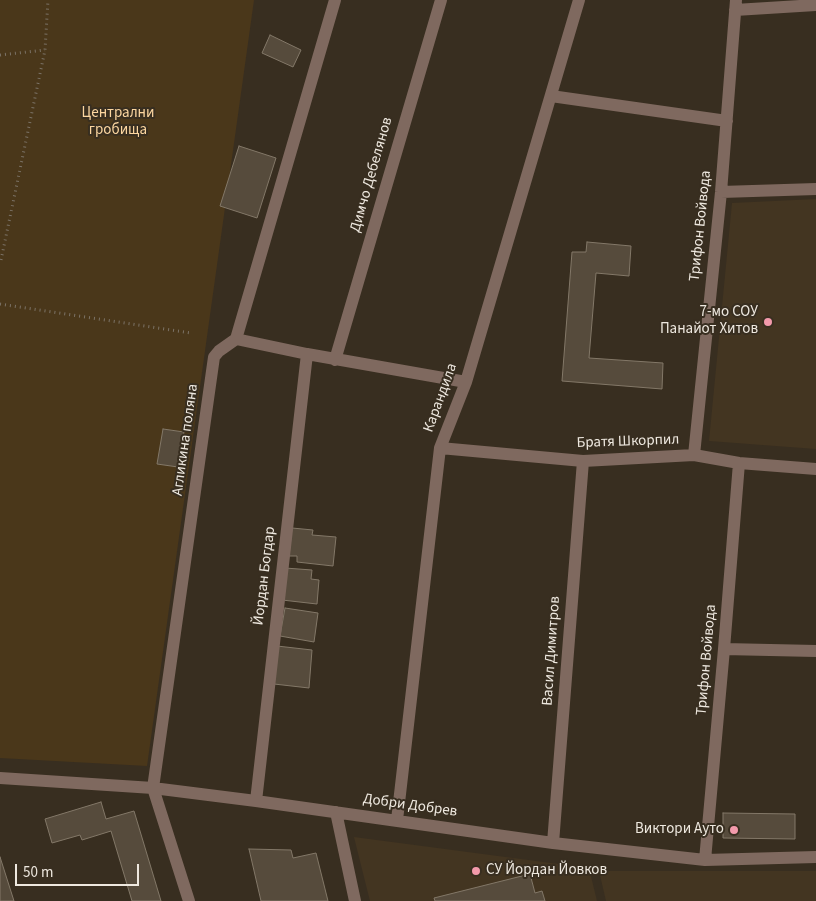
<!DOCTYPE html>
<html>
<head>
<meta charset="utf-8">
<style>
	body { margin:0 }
	#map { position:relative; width:816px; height:901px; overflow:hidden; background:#382e20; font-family:"Source Sans 3",sans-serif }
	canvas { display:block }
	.scale { position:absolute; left:15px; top:864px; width:124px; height:22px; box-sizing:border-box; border:2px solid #eee8df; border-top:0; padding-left:6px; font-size:15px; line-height:18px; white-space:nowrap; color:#eee8df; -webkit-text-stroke:4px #382e20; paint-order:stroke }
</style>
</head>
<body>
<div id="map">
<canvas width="816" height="901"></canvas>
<div class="scale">50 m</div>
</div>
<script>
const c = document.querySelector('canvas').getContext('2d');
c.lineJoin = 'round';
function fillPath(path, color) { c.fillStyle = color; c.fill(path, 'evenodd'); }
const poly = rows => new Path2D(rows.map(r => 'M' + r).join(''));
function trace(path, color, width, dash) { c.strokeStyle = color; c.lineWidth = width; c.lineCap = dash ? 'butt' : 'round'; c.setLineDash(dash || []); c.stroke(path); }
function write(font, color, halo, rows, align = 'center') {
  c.font = font + ' "Source Sans 3",sans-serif'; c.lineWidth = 4; c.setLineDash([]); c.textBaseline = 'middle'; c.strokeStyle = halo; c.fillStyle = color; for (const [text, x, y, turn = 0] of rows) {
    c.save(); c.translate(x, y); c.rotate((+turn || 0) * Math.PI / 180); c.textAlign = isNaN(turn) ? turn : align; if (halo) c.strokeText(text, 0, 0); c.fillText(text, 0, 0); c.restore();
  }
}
const built = poly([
	[816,199,816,449,709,441,732,203],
	[354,837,589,868,597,901,545,901,542,892,535,893,530,874,435,898,435,901,370,901],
	[599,871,816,871,816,901,606,901]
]);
const green = poly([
	[0,0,254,0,147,766,0,758]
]);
const building = poly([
	[270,35,301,50,293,67,262,53,270,35],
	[239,146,276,158,257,218,220,206,239,146],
	[587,242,631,246,629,276,596,273,589,358,663,363,662,389,562,381,572,252,586,252,587,242],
	[163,429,184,432,178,467,157,464,163,429],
	[292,528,313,530,312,535,336,537,333,566,297,562,297,556,289,556,292,528],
	[285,568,312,570,311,579,319,580,317,604,282,600,285,568],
	[285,608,318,613,314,642,280,636,285,608],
	[277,646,312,650,309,688,274,684,277,646],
	[101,802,106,819,134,811,161,901,132,901,111,831,82,840,80,835,52,843,45,819,101,802],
	[723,813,795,814,795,839,723,838,723,813],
	[249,849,291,850,293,858,316,853,328,901,261,901,249,849],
	[0,857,14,901,0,901,0,857],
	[530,874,535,893,542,891,545,901,435,901,434,898,530,874]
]);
const path = poly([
	[0,55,45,50],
	[1,260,45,50,48,0],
	[0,304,191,333]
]);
const minor = poly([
	[735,10,816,5],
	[551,96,727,121],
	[721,192,816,189],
	[236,339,307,354,466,382],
	[335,360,441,0],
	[440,448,583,461,694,455,739,463,816,469],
	[694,455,721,192,736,0],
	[724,649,816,651],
	[0,778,153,788,256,801,553,843,705,860,816,857],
	[256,801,307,354],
	[336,812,355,901],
	[397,820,440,448,466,382,579,0],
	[553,843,583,461],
	[705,860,724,649,739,463],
	[189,901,153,788,214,357,219,351,236,339,335,0]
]);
const markers = [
	[768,322,5,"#f39aab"],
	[734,830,5,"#f39aab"],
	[476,871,5,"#f39aab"]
];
const parkNames = [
	["Централни",118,114],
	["гробища",118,131]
];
const streetNames = [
	["Димчо Дебелянов",372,175,-74],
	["Трифон Войвода",701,226,-84],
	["Карандила",441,398,-70],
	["Агликина поляна",186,440,-82],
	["Братя Шкорпил",628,442,-2],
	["Йордан Богдар",265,576,-83],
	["Васил Димитров",552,651,-86],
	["Трифон Войвода",707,660,-85],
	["Добри Добрев",410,806,8]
];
const poiNames = [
	["7-мо СОУ",758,313],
	["Панайот Хитов",758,330],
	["Виктори Ауто",724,830],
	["СУ Йордан Йовков",486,871,"left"]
];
fillPath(built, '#433521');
fillPath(green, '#4a371a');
fillPath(building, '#564b3c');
trace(building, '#837868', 1);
trace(path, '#7b7266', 3, [1, 4]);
trace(minor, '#7f695f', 12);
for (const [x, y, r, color] of markers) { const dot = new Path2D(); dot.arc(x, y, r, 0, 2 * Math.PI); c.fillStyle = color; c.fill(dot); trace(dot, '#382e20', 2); }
write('15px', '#fcd6a0', '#382e20', parkNames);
write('15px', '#eee8df', '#382e20', streetNames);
write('15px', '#eee8df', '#382e20', poiNames, 'right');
</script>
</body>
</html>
